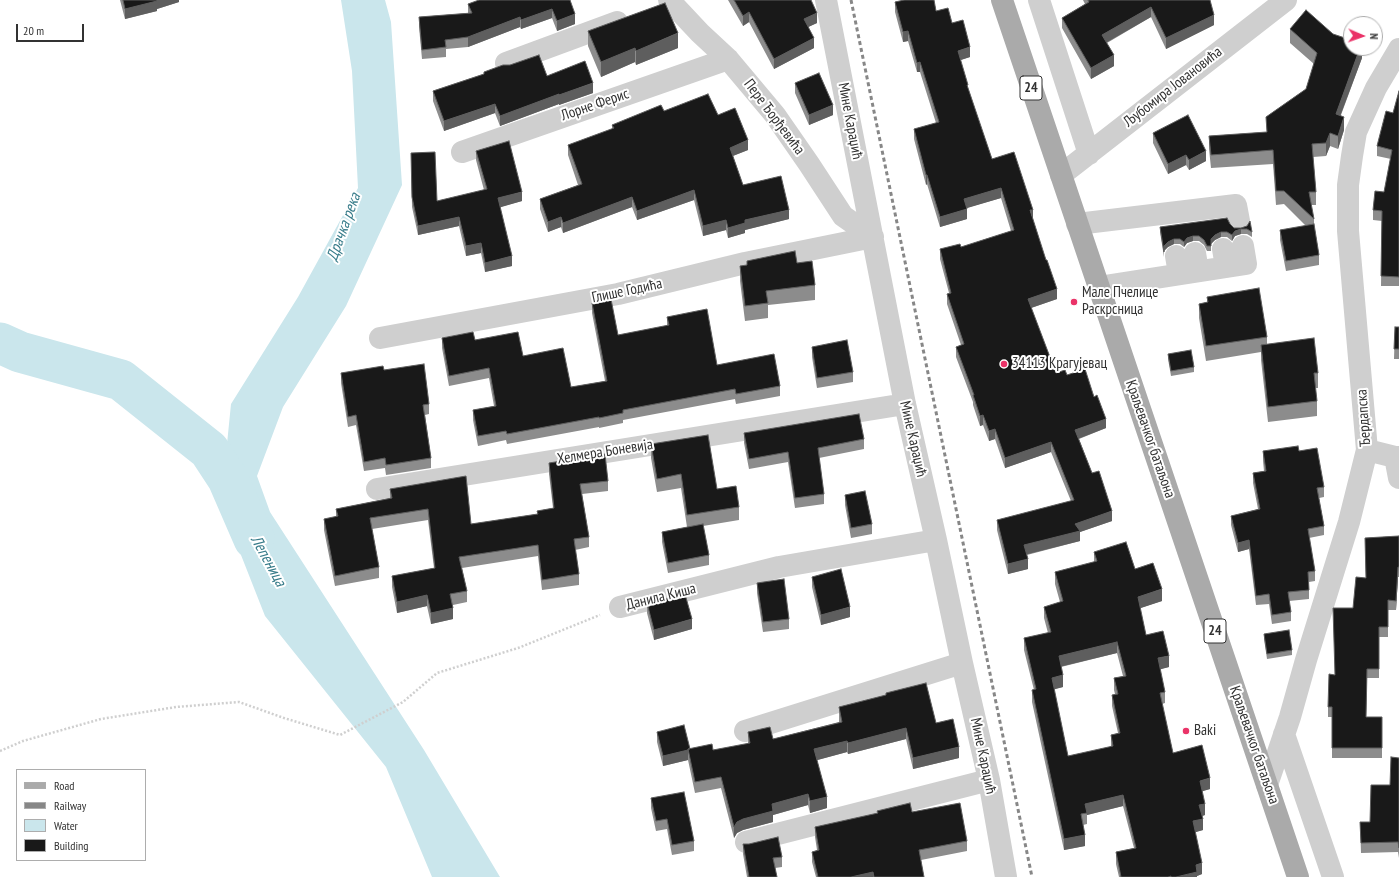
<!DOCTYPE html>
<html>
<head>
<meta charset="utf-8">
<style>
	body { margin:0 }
	#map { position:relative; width:1399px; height:877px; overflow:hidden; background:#fff; font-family:"PT Sans Narrow",sans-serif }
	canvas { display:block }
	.legend { position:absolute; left:16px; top:769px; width:130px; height:92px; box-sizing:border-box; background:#fff; border:1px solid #adadad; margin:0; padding:5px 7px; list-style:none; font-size:12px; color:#323232 }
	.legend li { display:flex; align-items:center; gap:8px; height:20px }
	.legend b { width:20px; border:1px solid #adadad }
	.north { position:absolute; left:1343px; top:16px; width:40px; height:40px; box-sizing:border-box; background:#fff; border:1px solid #adadad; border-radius:50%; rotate:92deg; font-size:11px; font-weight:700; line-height:16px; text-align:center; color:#323232 }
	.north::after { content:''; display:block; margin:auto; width:14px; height:18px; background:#ea3368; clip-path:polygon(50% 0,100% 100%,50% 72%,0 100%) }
	.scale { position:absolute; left:16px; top:24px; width:68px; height:18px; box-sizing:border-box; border:2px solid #323232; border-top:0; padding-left:5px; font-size:12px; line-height:14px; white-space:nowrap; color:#323232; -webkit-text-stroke:3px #fff; paint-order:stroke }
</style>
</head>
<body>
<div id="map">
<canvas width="1399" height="877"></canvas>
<ul class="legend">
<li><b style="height:5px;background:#aaa"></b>Road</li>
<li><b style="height:5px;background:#878787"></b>Railway</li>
<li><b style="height:11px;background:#cae6ec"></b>Water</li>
<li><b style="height:11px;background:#191919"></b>Building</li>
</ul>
<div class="north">N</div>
<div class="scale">20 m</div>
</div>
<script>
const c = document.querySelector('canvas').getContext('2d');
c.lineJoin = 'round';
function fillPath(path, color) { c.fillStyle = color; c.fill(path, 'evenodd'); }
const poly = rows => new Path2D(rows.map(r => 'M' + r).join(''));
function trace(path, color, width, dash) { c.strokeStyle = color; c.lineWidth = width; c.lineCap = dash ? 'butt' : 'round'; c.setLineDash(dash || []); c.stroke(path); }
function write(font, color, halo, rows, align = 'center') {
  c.font = font + ' "PT Sans Narrow",sans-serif'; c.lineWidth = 4; c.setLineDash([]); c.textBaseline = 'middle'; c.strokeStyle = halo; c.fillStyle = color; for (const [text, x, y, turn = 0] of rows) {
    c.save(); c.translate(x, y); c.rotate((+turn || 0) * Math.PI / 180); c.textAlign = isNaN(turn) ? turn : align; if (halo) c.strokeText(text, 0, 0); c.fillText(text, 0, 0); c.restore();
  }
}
const water = poly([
	[341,0,385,0,391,22,402,185,346,306,283,407,257,476,270,512,424,750,500,877,432,877,386,767,265,616,217,494,239,484,225,464,231,404,298,297,358,188,352,71]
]);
const stream = poly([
	[228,479,232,462]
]);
const river = poly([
	[0,343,20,352,121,380,209,450,228,479,254,539]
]);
const path = poly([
	[0,751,23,741,101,719,176,707,239,702,284,718,340,735,403,702,437,673,518,648,600,615]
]);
const minor = poly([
	[669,0,700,33,728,59,775,115,809,164,843,216,873,237],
	[826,0,905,404,936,540,962,663,989,780,1006,877],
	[1039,0,1089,154],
	[506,63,617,22],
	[462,152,728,59],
	[1061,175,1286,0],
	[1077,224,1236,205,1239,221],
	[1223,249,1226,267],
	[1195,253,1198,271],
	[1176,256,1179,274],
	[1098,287,1246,264,1243,246],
	[380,338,618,294,745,263,873,237],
	[1367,450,1395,457,1399,457],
	[1395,457,1399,478],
	[377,489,905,404],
	[620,607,779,567,936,540],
	[745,731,962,663],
	[1284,734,1333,877],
	[1267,785,1290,717,1306,660,1349,522,1367,450,1348,231,1348,185,1352,156,1356,132,1376,88,1399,49],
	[746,842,989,780]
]);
const major = poly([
	[1002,0,1298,877]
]);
const rail = poly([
	[851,0,1032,877]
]);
const wall = poly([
	[120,0,179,0,179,2,157,9,157,11,125,19],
	[570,0,575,24,557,31,552,18,521,29,520,27,468,47,446,49,446,57,422,59,419,27,419,17,468,13,468,4],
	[728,0,811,0,817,23,808,27,814,48,774,69,749,22,743,26],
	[901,0,934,0,936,11,952,23,970,57,960,60,968,89,992,159,1033,219,1057,299,1031,308,1056,373,1067,375,1094,397,1106,428,1079,439,1092,473,1112,521,1080,532,1080,541,1027,555,1028,569,1008,574,997,530,997,520,1071,501,1051,452,1005,468,995,439,989,441,983,425,980,426,973,405,973,402,956,357,956,347,961,345,947,304,947,294,949,293,940,259,940,249,961,247,1011,231,1001,198,966,208,967,219,940,227,927,184,926,185,914,139,914,129,936,123,920,72,917,72,908,41,903,42,895,12,895,2,902,1],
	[1083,0,1210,0,1214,25,1166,49,1151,17,1107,43,1114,66,1091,79,1062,28,1062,18,1085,4],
	[1290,29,1333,34,1362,48,1362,58,1341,115,1344,130,1338,149,1330,146,1326,156,1313,157,1316,192,1316,205,1311,205,1314,219,1314,224,1319,255,1319,265,1286,271,1280,240,1280,230,1306,226,1284,204,1276,205,1273,164,1211,168,1209,149,1209,136,1267,132,1266,117,1306,89,1314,64,1290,43],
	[588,31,678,48,636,65,635,62,601,77,588,46],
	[484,72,547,76,593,93,559,105,559,104,500,126,495,113,444,131,433,101,433,91,484,74],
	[795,83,833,115,809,125,795,93],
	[1399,91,1399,286,1381,286,1382,221,1373,220,1373,210,1384,192,1391,159,1377,156,1377,146,1393,113],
	[664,111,718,115,748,150,733,156,743,185,789,219,745,230,745,233,728,238,726,230,703,236,694,200,637,220,632,207,563,233,561,227,548,232,540,209,540,199,578,185,568,155,568,145,612,129,612,125],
	[1153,133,1206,161,1189,170,1186,165,1168,174,1153,143],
	[476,151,522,201,500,207,512,266,485,272,481,253,466,256,459,226,418,235,412,207,411,153,437,201,484,190,476,160],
	[1230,224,1234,228,1241,228,1247,226,1252,232,1252,237,1247,234,1241,234,1235,236,1232,241,1227,237,1221,237,1215,240,1211,244,1211,251,1207,251,1204,245,1199,241,1193,241,1187,243,1184,247,1180,244,1174,244,1168,247,1164,251,1164,257,1160,232,1160,227],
	[747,261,797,263,815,285,815,300,768,305,768,318,745,321,740,281,740,266,747,266],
	[1207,297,1267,337,1267,344,1318,373,1318,388,1315,388,1317,401,1317,416,1268,422,1261,360,1261,352,1206,361,1199,318,1199,304,1207,302],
	[592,303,618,335,667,326,667,317,717,365,780,386,780,396,736,404,735,399,623,420,623,423,599,428,599,427,507,444,506,440,478,446,473,420,473,410,494,406,489,378,449,386,442,348,442,338,475,340,523,356,571,387,605,381,592,313],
	[1395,327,1399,327,1399,359,1394,359],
	[812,347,853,372,853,382,817,388,812,357],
	[1168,354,1194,367,1194,372,1171,376,1168,359],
	[384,370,429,404,429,414,425,415,431,458,431,468,386,475,385,468,364,471,356,425,348,427,341,383,341,373],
	[744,433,864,439,864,449,819,458,824,494,824,504,795,508,788,462,749,469,744,443],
	[651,444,717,489,739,507,739,520,703,526,709,555,709,565,668,573,662,542,662,532,687,527,681,488,657,492,651,458],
	[1263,451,1299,451,1324,487,1324,497,1319,498,1324,526,1324,535,1309,538,1315,571,1315,581,1309,582,1309,599,1289,601,1291,612,1291,621,1272,624,1269,604,1256,605,1249,549,1238,552,1231,525,1231,516,1258,509,1253,483,1253,473,1264,471,1263,461],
	[549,463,608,481,608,491,582,494,589,537,589,547,575,550,579,574,579,585,542,590,538,556,462,568,467,591,467,602,453,605,453,619,431,624,427,606,397,613,392,587,392,576,434,568,428,520,372,529,379,567,379,578,335,586,324,530,324,519,336,517,336,509,390,498,390,489,471,524,537,514,537,511,553,508,549,474],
	[845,495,872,524,872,534,851,538,845,505],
	[1399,536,1399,577,1398,577,1396,610,1388,610,1388,637,1379,637,1379,678,1367,678,1366,717,1382,717,1382,758,1332,758,1332,717,1328,717,1328,707,1335,675,1353,608,1366,578,1365,538],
	[1094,552,1135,569,1162,601,1140,608,1146,635,1169,667,1160,669,1165,692,1165,703,1162,704,1173,753,1210,789,1202,791,1205,815,1202,816,1203,830,1195,832,1202,874,1197,876,1197,877,1119,877,1116,864,1116,852,1134,848,1123,806,1087,815,1087,824,1083,825,1085,846,1064,850,1032,702,1032,690,1034,690,1024,650,1024,638,1048,633,1044,618,1044,607,1060,602,1055,584,1055,572,1094,562],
	[1117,653,1123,676,1114,678,1114,690,1115,694,1112,695,1112,706,1118,733,1111,735,1111,747,1068,756,1054,689,1063,687,1061,667],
	[812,577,850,617,821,625,812,587],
	[757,583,789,619,789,629,763,632,757,593],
	[647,603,692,629,654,640,647,613],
	[1264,634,1292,650,1292,655,1267,659,1264,639],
	[886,693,936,723,959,758,913,769,906,739,848,754,847,752,817,760,827,808,810,813,808,805,773,815,773,822,743,830,737,833,734,838,721,788,695,793,688,760,663,766,657,742,657,732,690,749,713,750,748,744,748,732,773,739,839,722,839,707,886,695],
	[1399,758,1399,858,1398,852,1361,853,1360,822,1370,822,1390,785],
	[651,798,694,841,694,851,672,855,667,829,656,831,651,808],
	[912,812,967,841,967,851,921,860,924,877,816,877,812,862,812,852,817,850,815,837,815,827],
	[743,844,782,857,782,867,775,868,777,877,747,877,743,854]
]);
const shadedWall = poly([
	[156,0,179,0,179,2,157,9,157,11,125,19,125,9],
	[1151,7,1151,17,1102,45,1102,35],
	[552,9,552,18,521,29,521,20],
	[749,12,749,22,743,26,743,16],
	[817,13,817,23,804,29,804,19],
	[575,14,575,24,557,31,557,21],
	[1214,15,1214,25,1166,49,1166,38],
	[520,17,520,27,468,47,468,37],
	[908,31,908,41,903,42,903,32],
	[678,33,678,48,636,65,636,51],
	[814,38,814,48,774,69,774,59],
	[970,47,970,57,958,61,958,51],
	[635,48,635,62,601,77,601,62],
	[1360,48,1362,48,1362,58,1336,127,1336,114],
	[1114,55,1114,66,1091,79,1091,68],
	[920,62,920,72,917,72,917,63],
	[593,83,593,93,559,105,559,95],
	[559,94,559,104,500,126,500,116],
	[495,104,495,113,444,131,444,121],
	[833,105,833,115,809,125,809,115],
	[1344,117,1344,130,1338,149,1338,136],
	[1330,133,1330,146,1326,156,1326,143],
	[748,140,748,150,730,157,730,148],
	[1206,151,1206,161,1189,170,1189,160],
	[1186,155,1186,165,1168,174,1168,164],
	[926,175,927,175,927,184,926,185],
	[1001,188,1001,198,964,209,964,199],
	[694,190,694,200,637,220,637,211],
	[522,192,522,201,498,208,498,198],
	[632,197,632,207,563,233,563,223],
	[967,209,967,219,940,227,940,217],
	[789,210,789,219,745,230,745,233,728,238,728,228,745,220],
	[1030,210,1033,210,1033,220],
	[459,217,459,226,418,235,418,226],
	[561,217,561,227,548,232,548,222],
	[726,220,726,230,703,236,703,226],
	[1241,229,1241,234,1235,236,1232,241,1232,235,1235,231],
	[1221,232,1221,237,1215,240,1211,244,1211,251,1211,239,1215,235],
	[1193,236,1193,241,1187,243,1184,247,1184,242,1187,238],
	[1174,239,1174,244,1168,247,1164,251,1164,257,1164,246,1168,242],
	[481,243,481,253,466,256,466,246],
	[512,256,512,266,485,272,485,263],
	[1057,289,1057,299,1028,309,1028,299],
	[983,415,983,425,980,426,980,416],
	[1106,419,1106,428,1075,440,1075,430],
	[995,429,995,439,989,441,989,431],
	[1051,442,1051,452,1005,468,1005,458],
	[1112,511,1112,521,1080,532,1080,541,1024,555,1024,545,1075,524],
	[1249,540,1249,549,1238,552,1238,543],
	[1028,559,1028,569,1008,574,1008,564],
	[1398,567,1398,577,1396,610,1396,601],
	[1162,589,1162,601,1138,609,1138,597],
	[427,595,427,606,397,613,397,602],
	[850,607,850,617,821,625,821,615],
	[453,608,453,619,431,624,431,613],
	[692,619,692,629,654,640,654,630],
	[1117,642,1117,653,1059,667,1059,656],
	[1169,656,1169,667,1158,670,1158,658],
	[1063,675,1063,687,1052,690,1052,678],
	[906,728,906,739,848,754,848,743],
	[847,741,847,752,814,761,814,749],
	[959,747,959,758,913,769,913,758],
	[688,750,688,760,663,766,663,756],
	[1210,778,1210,789,1200,792,1200,781],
	[808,794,808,805,773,815,773,822,743,830,737,833,734,838,734,827,737,822,743,819,772,804],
	[1123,795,1123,806,1087,815,1085,804],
	[827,797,827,808,810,813,810,801],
	[1205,804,1205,815,1199,817,1199,805],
	[1203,819,1203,830,1193,833,1193,821],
	[1085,835,1085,846,1064,850,1064,839],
	[1202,863,1202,874,1197,876,1197,877,1176,877,1196,865],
	[873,872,873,877,851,877]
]);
const building = poly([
	[123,0,157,0,157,1,125,9,123,0],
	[479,0,570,0,575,14,557,21,552,9,521,20,520,17,468,37,445,40,446,47,422,50,419,17,472,13,468,4,479,0],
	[734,0,811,0,817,13,804,19,814,38,774,59,749,12,743,16,734,0],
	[904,0,934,0,936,11,948,8,952,23,963,20,970,47,958,51,968,85,967,85,992,159,1014,152,1033,210,1030,210,1046,260,1047,260,1057,289,1028,299,1056,373,1065,370,1067,375,1085,369,1094,397,1097,395,1106,419,1075,430,1092,473,1099,471,1112,511,1075,524,1080,531,1024,545,1028,559,1008,564,997,520,1074,500,1051,442,1005,458,995,429,989,431,983,415,980,416,973,395,974,395,956,347,964,344,947,294,951,293,940,249,960,244,961,247,1014,230,1001,188,964,199,967,209,940,217,927,175,926,175,914,129,939,122,920,62,917,63,908,31,903,32,895,2,904,0],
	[1088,0,1210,0,1214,15,1166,38,1151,7,1102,35,1114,55,1091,68,1062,18,1089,2,1088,0],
	[665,3,678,33,636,51,635,48,601,62,588,31,665,3],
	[1306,10,1333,34,1351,40,1351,48,1360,48,1336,114,1344,117,1338,136,1330,133,1326,143,1312,144,1316,192,1309,192,1314,219,1284,191,1276,191,1273,150,1211,155,1209,136,1267,132,1266,117,1306,89,1317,53,1290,29,1306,10],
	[539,55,547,76,585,61,593,83,559,95,559,94,500,116,495,104,444,121,433,91,484,74,484,72,503,65,510,65,539,55],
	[819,73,833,105,809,115,795,83,819,73],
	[1399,91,1399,277,1381,276,1382,211,1373,210,1375,191,1384,192,1392,150,1377,146,1386,111,1393,113,1399,91],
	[708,94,718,115,735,108,748,140,730,148,743,185,781,176,789,210,745,220,745,223,728,228,726,220,703,226,694,190,637,211,632,197,563,223,561,217,548,222,540,199,582,184,568,145,614,128,612,125,661,105,664,111,708,94],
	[1188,115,1206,151,1189,160,1186,155,1168,164,1153,133,1188,115],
	[509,141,522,192,498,198,512,256,485,263,481,243,466,246,459,217,418,226,412,197,411,153,435,152,437,201,487,189,476,151,509,141],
	[1227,218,1230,224,1234,228,1241,228,1247,226,1250,221,1252,232,1247,229,1241,229,1235,231,1232,235,1227,232,1221,232,1215,235,1211,239,1211,246,1207,246,1204,240,1199,236,1193,236,1187,238,1184,242,1180,239,1174,239,1168,242,1164,246,1164,252,1160,227,1227,218],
	[1314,224,1319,255,1286,261,1280,230,1314,224],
	[795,251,797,263,812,261,815,285,766,291,768,303,745,306,740,266,747,265,747,261,795,251],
	[1259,288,1267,337,1206,346,1199,304,1208,302,1207,297,1259,288],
	[611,299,618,335,669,325,667,317,707,309,717,365,774,354,780,386,736,394,735,389,623,410,623,413,599,418,599,417,507,434,506,431,478,436,473,410,496,406,489,368,449,376,442,338,473,332,475,340,518,332,523,356,563,348,571,387,607,381,592,303,611,299],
	[1395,327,1399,327,1399,349,1394,349,1395,327],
	[1314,338,1318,373,1314,373,1317,401,1268,407,1261,345,1314,338],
	[847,340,853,372,817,378,812,347,847,340],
	[1191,350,1194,367,1171,371,1168,354,1191,350],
	[424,364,429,404,423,405,431,458,386,465,385,458,364,462,356,415,348,417,341,373,383,366,384,370,424,364],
	[859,414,864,439,818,448,824,494,795,498,788,452,749,459,744,433,859,414],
	[708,435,717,489,736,486,739,507,687,515,681,474,657,479,651,444,708,435],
	[1298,446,1299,451,1317,448,1324,487,1317,488,1324,526,1308,529,1315,571,1308,572,1309,590,1288,592,1291,612,1272,615,1269,594,1256,596,1249,540,1238,543,1231,516,1260,509,1253,473,1266,471,1263,451,1298,446],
	[605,454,608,481,580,484,589,537,574,539,579,574,542,580,538,545,459,557,467,591,450,594,453,608,431,613,427,595,397,602,392,576,435,568,428,509,370,518,379,567,335,576,324,519,338,516,336,509,392,498,390,489,466,476,471,524,538,514,537,511,554,508,549,463,605,454],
	[865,491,872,524,851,528,845,495,865,491],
	[703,524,709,555,668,563,662,532,703,524],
	[1399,536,1399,567,1398,567,1396,601,1388,600,1388,627,1379,627,1379,669,1367,669,1366,717,1382,717,1382,748,1332,748,1332,707,1328,707,1329,674,1335,675,1333,608,1353,608,1356,577,1366,578,1365,538,1399,536],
	[1126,542,1135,569,1153,563,1162,589,1138,597,1146,635,1163,631,1169,656,1158,658,1165,692,1160,693,1173,753,1202,745,1210,778,1200,781,1205,804,1199,805,1203,819,1193,821,1202,863,1196,865,1197,872,1176,877,1171,877,1171,876,1168,877,1121,877,1116,852,1136,848,1123,795,1085,804,1087,813,1081,814,1085,835,1064,839,1032,690,1036,689,1024,638,1051,632,1044,607,1063,601,1055,572,1097,561,1094,552,1126,542],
	[1117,642,1126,676,1114,678,1118,694,1112,695,1120,733,1111,735,1113,746,1068,756,1052,678,1063,675,1059,656,1117,642],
	[841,569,850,607,821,615,812,577,841,569],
	[784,579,789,619,763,622,757,583,784,579],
	[685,594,692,619,654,630,647,603,685,594],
	[1289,630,1292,650,1267,654,1264,634,1289,630],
	[926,683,936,723,953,719,959,747,913,758,906,728,848,743,847,741,814,749,827,797,810,801,808,794,772,804,773,811,743,819,737,822,734,827,721,777,695,782,688,749,712,744,713,750,750,743,748,732,770,727,773,739,842,722,839,707,886,695,886,693,926,683],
	[684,725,690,749,688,749,688,750,663,756,657,732,684,725],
	[1391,757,1399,758,1399,848,1398,842,1361,843,1360,822,1370,822,1371,785,1390,785,1391,757],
	[684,792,694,841,672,845,667,819,656,821,651,798,684,792],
	[910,803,912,812,960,803,967,841,919,850,924,877,874,877,873,872,851,877,818,877,812,852,819,850,815,827,878,813,877,811,910,803],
	[778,837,782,857,773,858,777,877,749,877,743,844,749,844,778,837]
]);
const markers = [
	[1074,302,4,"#ea3368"],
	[1004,364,4,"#ea3368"],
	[1186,731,4,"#ea3368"]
];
const shields = [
	[1031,88,22],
	[1215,631,22]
];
const shieldNames = [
	["24",1031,88],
	["24",1215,631]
];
const streetNames = [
	["Љубомира Јовановића",1173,87,-38],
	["Лорне Ферис",595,105,-19],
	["Пере Ђорђевића",774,117,53],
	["Мине Караџић",850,121,79],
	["Глише Годића",627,291,-12],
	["Ђердапска",1364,418,-94],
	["Мине Караџић",913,439,77],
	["Краљевачког батаљона",1150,439,71],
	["Хелмера Боневија",605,452,-9],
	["Данила Киша",661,597,-14],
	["Краљевачког батаљона",1254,745,71],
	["Мине Караџић",983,756,78]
];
const poiNames = [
	["Мале Пчелице",1082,293],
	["Раскрсница",1082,310],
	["34113 Крагујевац",1012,364],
	["Baki",1194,731]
];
const waterNames = [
	["Драчка река",344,227,-70],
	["Лепеница",268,561,61]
];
fillPath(water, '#cae6ec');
trace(stream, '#cae6ec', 7);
trace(river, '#cae6ec', 41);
trace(path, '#cfcfcf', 2.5, [2, 2]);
trace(minor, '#cfcfcf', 22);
trace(major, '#aaa', 22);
trace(rail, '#878787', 3, [4, 3]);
fillPath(wall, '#8c8c8c');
fillPath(shadedWall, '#5e5e5e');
fillPath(building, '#191919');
trace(building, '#5e5e5e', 1);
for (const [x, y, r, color] of markers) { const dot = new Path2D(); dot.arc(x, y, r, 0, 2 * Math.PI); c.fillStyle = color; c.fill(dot); trace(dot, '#fff', 1.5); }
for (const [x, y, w] of shields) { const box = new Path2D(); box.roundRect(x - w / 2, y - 12, w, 24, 3); c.fillStyle = '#fff'; c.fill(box); trace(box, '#323232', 1); }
write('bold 14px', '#323232', null, shieldNames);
write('15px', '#323232', '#fff', streetNames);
write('15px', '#323232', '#fff', poiNames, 'left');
write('italic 16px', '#387c8a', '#fff', waterNames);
</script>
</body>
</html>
